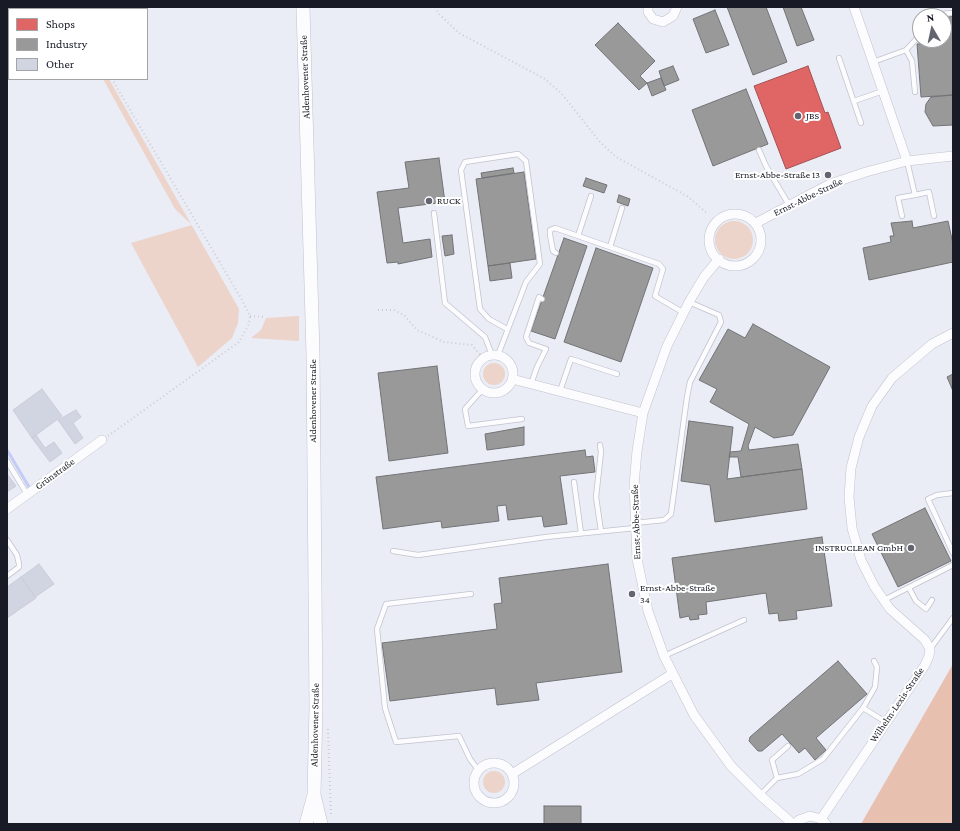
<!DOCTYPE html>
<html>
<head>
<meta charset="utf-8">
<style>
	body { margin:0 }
	#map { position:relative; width:960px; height:831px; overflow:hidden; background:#eaecf6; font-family:"Crimson Pro",serif }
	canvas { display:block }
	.frame { position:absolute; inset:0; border:8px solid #181b26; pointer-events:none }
	.legend { position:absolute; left:8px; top:8px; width:140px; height:72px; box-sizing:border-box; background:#fff; border:1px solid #a3a4a8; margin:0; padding:5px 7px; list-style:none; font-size:12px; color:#181b26 }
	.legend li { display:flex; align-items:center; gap:8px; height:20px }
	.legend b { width:20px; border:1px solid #a3a4a8 }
	.north { position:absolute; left:912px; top:8px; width:40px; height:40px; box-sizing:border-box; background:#fff; border:1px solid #a3a4a8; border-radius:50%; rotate:351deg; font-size:11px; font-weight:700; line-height:16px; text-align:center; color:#181b26 }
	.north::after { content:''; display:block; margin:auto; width:14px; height:18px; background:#62646f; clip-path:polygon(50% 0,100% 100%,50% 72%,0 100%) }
</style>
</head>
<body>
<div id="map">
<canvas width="960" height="831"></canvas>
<div class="frame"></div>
<ul class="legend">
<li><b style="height:11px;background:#e06666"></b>Shops</li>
<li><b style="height:11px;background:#999"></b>Industry</li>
<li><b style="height:11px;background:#d1d4e1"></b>Other</li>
</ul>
<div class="north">N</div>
</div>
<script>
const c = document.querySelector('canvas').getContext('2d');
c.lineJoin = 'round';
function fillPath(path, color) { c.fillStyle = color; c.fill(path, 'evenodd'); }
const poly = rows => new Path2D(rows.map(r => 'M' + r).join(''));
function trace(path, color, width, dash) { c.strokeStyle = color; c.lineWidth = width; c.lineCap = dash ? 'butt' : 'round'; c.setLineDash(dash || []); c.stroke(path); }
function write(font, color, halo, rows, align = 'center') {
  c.font = font + ' "Crimson Pro",serif'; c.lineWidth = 4; c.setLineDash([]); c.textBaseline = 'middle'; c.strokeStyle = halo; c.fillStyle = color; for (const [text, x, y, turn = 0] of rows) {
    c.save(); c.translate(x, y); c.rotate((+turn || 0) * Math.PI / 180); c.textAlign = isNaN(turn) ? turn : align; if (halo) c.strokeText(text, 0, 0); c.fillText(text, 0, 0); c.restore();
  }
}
const green = poly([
	[103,79,109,79,239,309,238,323,232,338,198,367,131,243,192,225,175,209],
	'715 240a19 19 0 1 1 38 0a19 19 0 1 1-38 0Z',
	[299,316,299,341,251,338,261,330,266,318],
	'483 374a11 11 0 1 1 22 0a11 11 0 1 1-22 0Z',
	'483 782a11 11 0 1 1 22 0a11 11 0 1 1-22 0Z'
]);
const forest = poly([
	[953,664,953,824,861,824]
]);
const shops = poly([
	[808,66,825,113,828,112,841,148,786,169,754,86,808,66]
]);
const industry = poly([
	[727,7,766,7,787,62,753,75,727,7],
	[783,7,801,7,814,40,797,46,783,7],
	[715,10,729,45,706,53,693,19,715,10],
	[953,16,953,95,921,97,917,44,936,43,936,40,944,40,944,18,953,16],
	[618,23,655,61,640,76,647,83,639,90,595,45,618,23],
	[673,66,679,80,664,86,659,71,673,66],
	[661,78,666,90,652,96,647,83,661,78],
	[746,89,768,144,713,166,692,110,746,89],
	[953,95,953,125,933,126,925,112,926,104,931,97,953,95],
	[439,158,445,202,398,208,403,243,430,239,432,257,398,264,398,262,387,263,377,192,409,188,405,162,439,158],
	[513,168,514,173,482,178,481,173,513,168],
	[524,172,536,259,488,266,476,179,524,172],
	[586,178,607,185,604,193,583,186,586,178],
	[619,195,630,199,628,206,617,202,619,195],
	[912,221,913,228,948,221,953,244,953,262,869,280,863,248,891,242,890,236,894,236,891,223,912,221],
	[452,235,454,254,445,256,442,236,452,235],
	[564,238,587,246,555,339,531,331,564,238],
	[596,248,653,268,621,362,564,342,596,248],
	[510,263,512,278,490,281,488,266,510,263],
	[753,324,830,367,793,435,774,438,755,427,748,446,749,450,798,444,802,469,741,477,738,457,729,457,730,452,741,451,749,424,710,402,717,389,699,380,728,329,745,338,753,324],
	[437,366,448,453,389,461,378,373,437,366],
	[953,374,953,391,947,377,953,374],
	[689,421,733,427,727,479,802,469,807,509,715,522,710,485,681,481,689,421],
	[524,427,524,445,487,450,485,434,524,427],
	[585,450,586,457,593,456,595,472,560,476,567,524,544,527,542,516,508,520,506,505,497,506,499,521,442,528,441,521,383,529,376,477,585,450],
	[925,508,951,561,898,587,872,534,925,508],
	[822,537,832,606,796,611,797,619,779,621,778,613,769,614,766,593,706,602,707,614,698,615,699,619,690,620,689,616,680,618,672,558,822,537],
	[608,564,622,672,536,683,539,700,497,705,495,688,390,701,382,643,497,629,494,604,502,603,499,578,608,564],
	[838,661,867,694,816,738,826,750,815,760,805,748,799,753,782,734,762,751,758,751,749,741,750,737,838,661],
	[544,806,581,806,581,824,520,824,544,824,544,806]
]);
const stream = poly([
	[7,450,29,487]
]);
const building = poly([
	[42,389,62,416,32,438,13,410,42,389],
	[76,410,81,417,73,423,83,438,75,444,58,420,76,410],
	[36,435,45,448,54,442,62,453,50,462,32,438,36,435],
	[7,474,16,486,7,492,7,474],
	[39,564,54,584,35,597,21,577,39,564],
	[21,577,36,598,7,618,7,587,21,577]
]);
const path = poly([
	[71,7,72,9],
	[435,7,439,14,459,33,545,79,562,94,600,142,616,157,687,196,708,214],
	[378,310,394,310,404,315,417,330,444,342,472,345,483,358],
	[250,316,266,317],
	[108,436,239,342,249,324,250,316,242,300,112,79],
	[328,729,331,815]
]);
const lane = poly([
	[937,16,941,14,953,13],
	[906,50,912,61,915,92],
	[839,58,861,123],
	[873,62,906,50,920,35],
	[854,101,883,91],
	[759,150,766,166,789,205],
	[915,195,929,192,934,216],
	[434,213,445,303,485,337,492,355],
	[902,216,898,198,915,195,907,161],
	[578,236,591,196],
	[610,247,622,208],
	[556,253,553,251,550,235,550,230,555,228,659,264,663,269,655,296,684,313],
	[498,355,526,282,540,264,526,161,518,154,465,162,461,170,480,309,489,319,507,329],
	[531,384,537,367,546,349,529,343,526,337,539,297,542,299],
	[482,390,465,409,468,426,522,419],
	[560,391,571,359,617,374],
	[600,445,601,452,596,497,601,531],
	[7,461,27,494],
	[574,482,581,533],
	[953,493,937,495,928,499,953,553],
	[635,523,664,520,671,514,687,397,690,382,721,322,719,315,689,302],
	[7,540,17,555,19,564,19,567,7,576],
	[393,551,418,555,546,537,635,528],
	[909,588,916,601,926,609,932,600],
	[471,594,386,604,377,629,385,708,396,742,459,736,470,759,479,771],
	[884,600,953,565],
	[930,649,953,618],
	[664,656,744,620],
	[863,708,875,687,877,667,874,661],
	[777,778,772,760,788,746],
	[760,795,777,778,798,774,823,759,863,708,886,722]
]);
const street = poly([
	[648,7,648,12,653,19,663,22,673,16,677,7],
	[854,7,907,161],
	'709 240a26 26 0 1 1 52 0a26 26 0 1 1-52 0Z',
	[756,223,830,184,866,172,907,161,953,156],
	[719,259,704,277,689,302,667,346,643,413,637,451,634,485,637,559,648,611,664,656,694,715,731,766,760,795,793,824],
	'475 374a19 19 0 1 1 38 0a19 19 0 1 1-38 0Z',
	[512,379,643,413],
	[7,509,102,440],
	'474 783a20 20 0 1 1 40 0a20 20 0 1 1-40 0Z',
	[512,774,672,674],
	[821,819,925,665,929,656,930,649,925,640,890,609,874,586,861,560,852,528,849,497,851,468,859,437,872,406,892,378,932,344,953,333],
	[795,824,799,820,810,816,821,819,826,824]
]);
const secondary = poly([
	[303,7,313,354,316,707,314,795,306,824],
	[314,795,321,824]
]);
const markers = [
	[798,116,4,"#62646f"],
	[828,175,4,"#62646f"],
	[429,201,4,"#62646f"],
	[911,548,4,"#62646f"],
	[632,594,4,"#62646f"]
];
const streetNames = [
	["Aldenhovener Straße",305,77,-92],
	["Ernst-Abbe-Straße",808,197,-26],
	["Aldenhovener Straße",313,401,-90],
	["Grünstraße",55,474,-36],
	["Ernst-Abbe-Straße",636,522,-92],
	["Wilhelm-Lexis-Straße",897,705,-56],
	["Aldenhovener Straße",315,725,-89]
];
const poiNames = [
	["JBS",806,116],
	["Ernst-Abbe-Straße 13",820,175,"right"],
	["RUCK",437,201],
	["INSTRUCLEAN GmbH",903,548,"right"],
	["Ernst-Abbe-Straße",640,588],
	["34",640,600]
];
fillPath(green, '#edd4cb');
fillPath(forest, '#e7c0b0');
fillPath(shops, '#e06666');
trace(shops, '#a45053', 1);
fillPath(industry, '#999');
trace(industry, '#727376', 1);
trace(stream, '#c3cbf6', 3);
fillPath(building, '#d1d4e1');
trace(building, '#caccd7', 1);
trace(lane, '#c1c3cd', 6);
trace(street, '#c1c3cd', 10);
trace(secondary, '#c1c3cd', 14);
trace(path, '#cccdd0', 2, [1, 3]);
trace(lane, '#fcfcfe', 4.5);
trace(street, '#fcfcfe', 9);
trace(secondary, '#fcfcfe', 13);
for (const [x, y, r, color] of markers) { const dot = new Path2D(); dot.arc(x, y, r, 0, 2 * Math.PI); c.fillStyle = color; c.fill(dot); trace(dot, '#fff', 1.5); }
write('10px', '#181b26', '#fff', streetNames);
write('10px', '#181b26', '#fff', poiNames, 'left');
</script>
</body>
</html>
